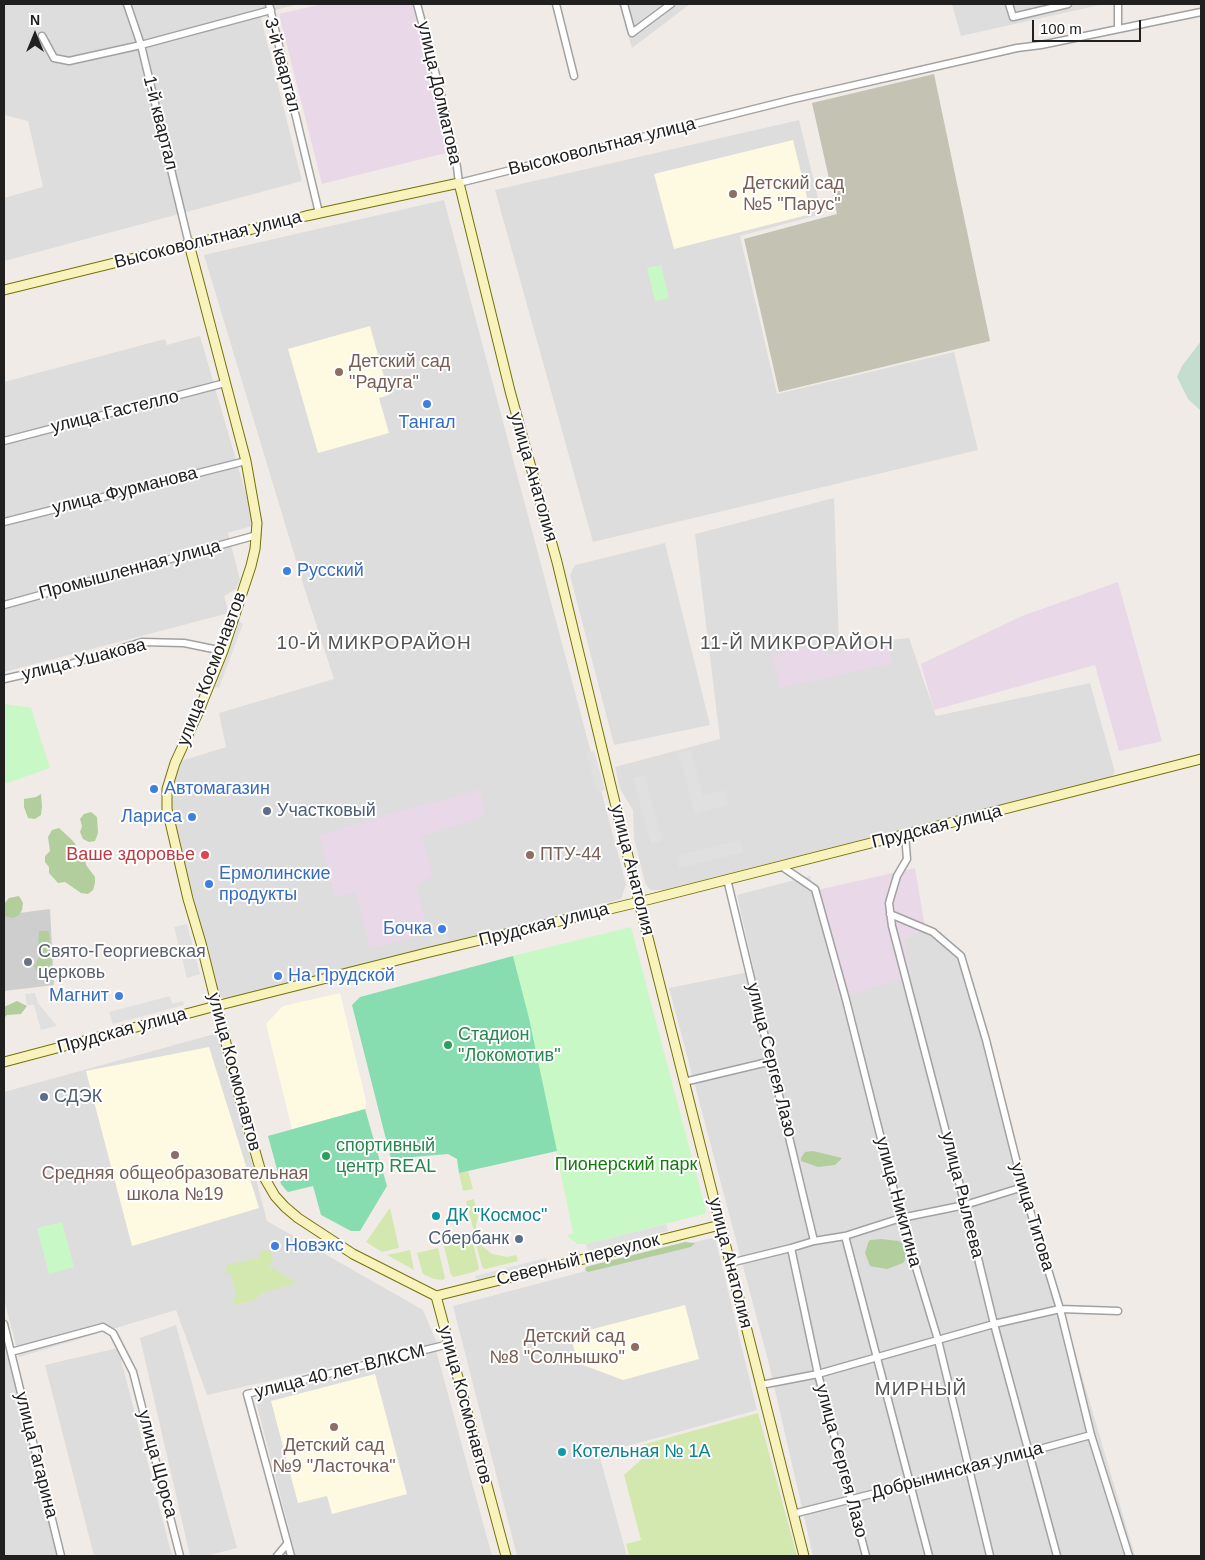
<!DOCTYPE html>
<html>
<head>
<meta charset="utf-8">
<style>
	body { margin:0 }
	#map { position:relative; width:1205px; height:1560px; overflow:hidden; background:#f0ebe6; font-family:Arial,sans-serif }
	canvas { display:block }
	.frame { position:absolute; inset:0; border:5px solid #202020; pointer-events:none }
	.north { position:absolute; left:10px; top:10px; width:50px; height:50px; -webkit-text-stroke:4px #fff; paint-order:stroke; rotate:0deg; font-size:14px; font-weight:700; line-height:20px; text-align:center; color:#202020 }
	.north::after { content:''; display:block; margin:auto; width:18px; height:22px; background:#202020; clip-path:polygon(50% 0,100% 100%,50% 72%,0 100%) }
	.scale { position:absolute; left:1032px; top:20px; width:109px; height:22px; box-sizing:border-box; border:2px solid #202020; border-top:0; padding-left:6px; font-size:15px; line-height:18px; white-space:nowrap; color:#202020; -webkit-text-stroke:4px #fff; paint-order:stroke }
</style>
</head>
<body>
<div id="map">
<canvas width="1205" height="1560"></canvas>
<div class="frame"></div>
<div class="north">N</div>
<div class="scale">100 m</div>
</div>
<script>
const c = document.querySelector('canvas').getContext('2d');
c.lineJoin = 'round';
function fillPath(path, color) { c.fillStyle = color; c.fill(path, 'evenodd'); }
const poly = rows => new Path2D(rows.map(r => 'M' + r).join(''));
function trace(path, color, width, dash) { c.strokeStyle = color; c.lineWidth = width; c.lineCap = dash ? 'butt' : 'round'; c.setLineDash(dash || []); c.stroke(path); }
function write(font, color, halo, rows, align = 'center') {
  c.font = font + ' Arial,sans-serif'; c.lineWidth = 4; c.setLineDash([]); c.textBaseline = 'middle'; c.strokeStyle = halo; c.fillStyle = color; for (const [text, x, y, turn = 0] of rows) {
    c.save(); c.translate(x, y); c.rotate((+turn || 0) * Math.PI / 180); c.textAlign = isNaN(turn) ? turn : align; if (halo) c.strokeText(text, 0, 0); c.fillText(text, 0, 0); c.restore();
  }
}
const residential = poly([
	[4,4,299,4,260,14,302,181,4,261,4,198,43,187,28,121,4,115],
	[619,4,690,4,632,48],
	[952,4,1104,4,961,36],
	[799,120,822,214,740,236,777,394,954,352,978,450,593,542,495,190],
	[444,200,626,884,621,899,233,999,223,998,216,992,169,798,181,761,226,747,219,713,334,679,304,587,204,255],
	[200,336,255,525,228,533,240,580,236,589,224,596,229,613,4,672,4,382,165,339,167,345],
	[834,498,839,644,909,638,936,716,1090,683,1115,772,1111,777,663,890,650,890,645,883,634,838,633,810,620,789,615,767,720,739,695,534],
	[665,543,710,725,614,745,570,575,575,565],
	[810,876,839,998,904,938,925,928,957,951,1135,1556,813,1556,769,1364,669,988,754,971,737,895],
	[218,1033,267,1221,423,1310,437,1343,207,1395,176,1310,19,1357,4,1299,4,1092],
	[715,1237,757,1410,599,1454,627,1556,517,1556,453,1306],
	[176,1325,237,1548,206,1556,190,1556,140,1338],
	[4,1340,5,1343,57,1556,4,1556],
	[118,1348,172,1556,94,1556,45,1365],
	[436,1350,492,1556,296,1556,255,1398]
]);
const industrial = poly([
	[322,4,412,4,450,152,322,184,279,14],
	[1118,582,1162,741,1119,751,1095,665,934,710,921,664,1022,616],
	[887,642,893,663,780,688,772,655,824,644,828,655],
	[480,790,485,816,422,836,433,876,416,886,428,934,370,948,356,892,335,897,319,835,395,812],
	[915,868,925,928,904,938,911,975,839,998,813,891]
]);
const education = poly([
	[793,140,811,214,674,249,654,174],
	[370,326,389,395,379,398,389,433,318,453,288,349],
	[340,993,366,1101,365,1109,292,1129,266,1024,283,1006],
	[209,1047,259,1208,132,1246,86,1071],
	[685,1305,699,1359,623,1380,578,1363,570,1335],
	[375,1374,407,1494,332,1514,327,1496,298,1503,271,1401]
]);
const religious = poly([
	[50,909,54,985,4,991,4,915]
]);
const construction = poly([
	[934,74,990,341,779,392,744,239,837,214,812,103]
]);
const grass = poly([
	[468,1171,473,1189,463,1191,459,1173],
	[474,1199,478,1217,476,1225,477,1234,474,1232,466,1201],
	[390,1208,399,1248,382,1252,366,1242],
	[467,1236,472,1239,479,1268,477,1271,454,1277,451,1275,444,1246,454,1244,453,1239],
	[478,1240,483,1247,492,1254,507,1257,516,1255,518,1261,485,1269,482,1267,476,1243],
	[438,1248,445,1278,443,1280,434,1279,423,1274,417,1253],
	[261,1250,265,1250,272,1253,273,1261,269,1266,294,1281,295,1284,259,1294,256,1300,235,1305,232,1300,236,1297,231,1274,225,1273,225,1268,229,1264,259,1258],
	[410,1250,414,1270,387,1255],
	[758,1413,797,1556,629,1556,626,1544,641,1540,624,1475,642,1459,638,1446]
]);
const forest = poly([
	[41,794,42,807,41,815,35,819,28,818,24,807,24,799,36,797],
	[91,812,97,817,98,833,95,841,89,842,83,839,80,832,82,826,80,819,84,814],
	[59,828,73,841,85,858,86,865,95,877,95,883,93,890,88,894,81,893,65,882,58,883,49,873,49,867,45,862,45,856,50,851,48,837,52,830],
	[19,896,23,903,22,910,19,915,13,918,4,916,4,904,9,898],
	[39,931,49,931,50,941,52,962,43,976,38,973,34,967,40,955,38,948],
	[17,1001,27,1006,21,1014,7,1015,4,1018,4,1007],
	[813,1151,842,1158,835,1165,818,1167,801,1161,801,1158,805,1152],
	[881,1239,899,1241,902,1243,906,1253,905,1260,903,1263,887,1269,870,1266,865,1253,868,1243,870,1240],
	[685,1242,695,1243,691,1247,588,1272,585,1270,586,1267,593,1265]
]);
const wetland = poly([
	[1201,341,1201,411,1188,399,1177,377,1182,366]
]);
const park = poly([
	[661,265,669,298,655,301,647,268],
	[4,700,5,704,31,708,50,768,4,784],
	[631,927,706,1211,704,1214,586,1244,578,1244,567,1236,573,1233,529,1018,513,956],
	[62,1222,74,1267,49,1274,37,1228]
]);
const pitch = poly([
	[513,956,529,1018,557,1151,459,1173,457,1159,448,1154,391,1159,352,1005,360,997],
	[365,1109,387,1186,360,1231,351,1231,321,1215,313,1186,288,1192,286,1190,281,1184,268,1136]
]);
const parking = poly([
	[238,620,243,624,219,688,212,687],
	[691,750,703,796,724,790,728,805,695,814,678,753],
	[594,751,605,790,597,792,586,753],
	[645,775,662,840,651,844,633,778],
	[740,840,743,852,679,868,676,856],
	[187,924,200,974,187,978,174,927],
	[448,935,449,941,431,946,430,939],
	[35,993,38,1003,57,1026,41,1030,34,1005,27,1005,25,994],
	[170,996,172,1004,183,1001,184,1005,113,1024,109,1012],
	[666,1224,668,1231,588,1251,586,1244],
	[546,1258,548,1264,477,1281,475,1276]
]);
const street = poly([
	[127,4,141,45,189,244],
	[269,4,319,213],
	[417,4,440,90,457,167,459,183,794,99,1017,48,1041,45,1201,12],
	[556,4,574,76],
	[624,4,632,33,671,4],
	[1009,4,1013,17,1068,4],
	[1118,28,1118,4],
	[42,36,54,58,69,61,141,45,271,10],
	[4,441,225,383],
	[4,522,246,461],
	[4,605,257,535],
	[4,679,70,664,142,642,184,643,223,651],
	[905,835,907,859,897,876,889,903,892,926,965,1205,994,1324,1057,1556],
	[781,866,815,889,846,1000,901,1218,938,1340,990,1556],
	[727,879,814,1241],
	[890,914,933,932,961,956,986,1040,1023,1187,1060,1309,1091,1435,1129,1556],
	[684,1082,772,1061],
	[845,1236,901,1218,965,1205,1023,1187],
	[791,1248,818,1374,866,1556],
	[730,1263,791,1248,814,1241,845,1236,929,1556],
	[4,1324,61,1556],
	[11,1352,103,1327,113,1333,133,1372,180,1556],
	[761,1385,818,1374,994,1324,1060,1309,1118,1311],
	[793,1514,911,1484,1091,1435],
	[277,1556,287,1544],
	[291,1556,247,1394,449,1344]
]);
const secondary = poly([
	[189,244,246,461,257,523,255,549,251,566,223,651,198,713,175,763,167,789,167,809,188,899,201,943,240,1099,261,1172,275,1196,285,1207,298,1218,353,1254,436,1296,506,1556],
	[4,290,306,216,459,183,510,391,557,562,639,902,804,1556],
	[4,1062,216,1006,426,953,639,902,1201,759],
	[436,1296,720,1225]
]);
const markers = [
	[733,194,5,"#8d6e63"],
	[339,372,5,"#8d6e63"],
	[427,404,5,"#3f7fe0"],
	[287,571,5,"#3f7fe0"],
	[154,789,5,"#3f7fe0"],
	[267,811,5,"#5c6f8a"],
	[192,817,5,"#3f7fe0"],
	[205,855,5,"#e0444e"],
	[530,855,5,"#8d6e63"],
	[209,884,5,"#3f7fe0"],
	[442,929,5,"#3f7fe0"],
	[28,962,5,"#6b7280"],
	[278,976,5,"#3f7fe0"],
	[119,996,5,"#3f7fe0"],
	[448,1045,5,"#2e9e5b"],
	[44,1097,5,"#5c6f8a"],
	[175,1155,5,"#8d6e63"],
	[326,1156,5,"#2e9e5b"],
	[436,1216,5,"#0f9aa8"],
	[519,1239,5,"#5c6f8a"],
	[275,1246,5,"#3f7fe0"],
	[635,1347,5,"#8d6e63"],
	[334,1427,5,"#8d6e63"],
	[562,1452,5,"#0f9aa8"]
];
const streetNames = [
	["3-й квартал",282,65,75],
	["улица Долматова",439,93,77],
	["1-й квартал",160,123,76],
	["Высоковольтная улица",602,147,-14],
	["Высоковольтная улица",208,240,-14],
	["улица Гастелло",115,412,-14],
	["улица Анатолия",533,477,74],
	["улица Фурманова",125,491,-14],
	["Промышленная улица",130,570,-15],
	["улица Ушакова",84,660,-14],
	["улица Космонавтов",212,669,-69],
	["Прудская улица",937,827,-14],
	["улица Анатолия",632,870,76],
	["Прудская улица",544,925,-14],
	["Прудская улица",122,1031,-15],
	["улица Сергея Лазо",771,1060,76],
	["улица Космонавтов",234,1072,75],
	["улица Рылеева",962,1195,76],
	["улица Никитина",898,1202,75],
	["улица Титова",1032,1217,73],
	["Северный переулок",578,1260,-14],
	["улица Анатолия",730,1263,76],
	["улица 40 лет ВЛКСМ",340,1372,-14],
	["улица Космонавтов",465,1405,75],
	["улица Гагарина",36,1455,76],
	["улица Сергея Лазо",841,1461,75],
	["улица Щорса",157,1464,75],
	["Добрынинская улица",957,1471,-15]
];
const educationNames = [
	["Детский сад",743,184],
	["№5 \"Парус\"",743,205],
	["Детский сад",349,362],
	["\"Радуга\"",349,383],
	["ПТУ-44",540,855],
	["Средняя общеобразовательная",175,1174,"center"],
	["школа №19",175,1195,"center"],
	["Детский сад",625,1337,"right"],
	["№8 \"Солнышко\"",625,1358,"right"],
	["Детский сад",334,1446,"center"],
	["№9 \"Ласточка\"",334,1467,"center"]
];
const shopNames = [
	["Тангал",427,423,"center"],
	["Русский",297,571],
	["Автомагазин",164,789],
	["Лариса",182,817,"right"],
	["Ермолинские",219,874],
	["продукты",219,895],
	["Бочка",432,929,"right"],
	["На Прудской",288,976],
	["Магнит",109,996,"right"],
	["Новэкс",285,1246]
];
const serviceNames = [
	["Участковый",277,811],
	["СДЭК",54,1097],
	["Сбербанк",509,1239,"right"]
];
const healthNames = [
	["Ваше здоровье",195,855]
];
const worshipNames = [
	["Свято-Георгиевская",38,952],
	["церковь",38,973]
];
const leisureNames = [
	["Стадион",458,1035],
	["\"Локомотив\"",458,1056],
	["спортивный",336,1146],
	["центр REAL",336,1167]
];
const parkNames = [
	["Пионерский парк",626,1165]
];
const cultureNames = [
	["ДК \"Космос\"",446,1216],
	["Котельная № 1А",572,1452]
];
const neighbourhoodNames = [
	["10-Й МИКРОРАЙОН",374,644],
	["11-Й МИКРОРАЙОН",797,644],
	["МИРНЫЙ",921,1390]
];
fillPath(residential, '#dedddd');
fillPath(industrial, '#e9d8e8');
fillPath(education, '#fefae1');
fillPath(religious, '#cecece');
fillPath(construction, '#c4c2b2');
fillPath(grass, '#d3e8ae');
fillPath(forest, '#b2ce9c');
fillPath(wetland, '#c4dece');
fillPath(park, '#c8f8c5');
fillPath(pitch, '#87ddb0');
fillPath(parking, '#e0e0e0');
trace(street, '#a1a1a1', 9);
trace(secondary, '#757208', 11);
trace(street, '#fff', 6);
trace(secondary, '#f8f3bc', 9);
for (const [x, y, r, color] of markers) { const dot = new Path2D(); dot.arc(x, y, r, 0, 2 * Math.PI); c.fillStyle = color; c.fill(dot); trace(dot, '#fff', 2); }
write('18px', '#202020', '#fff', streetNames);
write('18px', '#785e54', '#fff', educationNames, 'left');
write('18px', '#366cbe', '#fff', shopNames, 'left');
write('18px', '#4e5e75', '#fff', serviceNames, 'left');
write('18px', '#be3a42', '#fff', healthNames, 'right');
write('18px', '#5b616d', '#fff', worshipNames, 'left');
write('18px', '#27864d', '#fff', leisureNames, 'left');
write('18px', '#147c0f', '#fff', parkNames);
write('18px', '#0d838f', '#fff', cultureNames, 'left');
c.letterSpacing = '1px';
write('19px', '#535353', '#fff', neighbourhoodNames);
c.letterSpacing = '0px';
</script>
</body>
</html>
